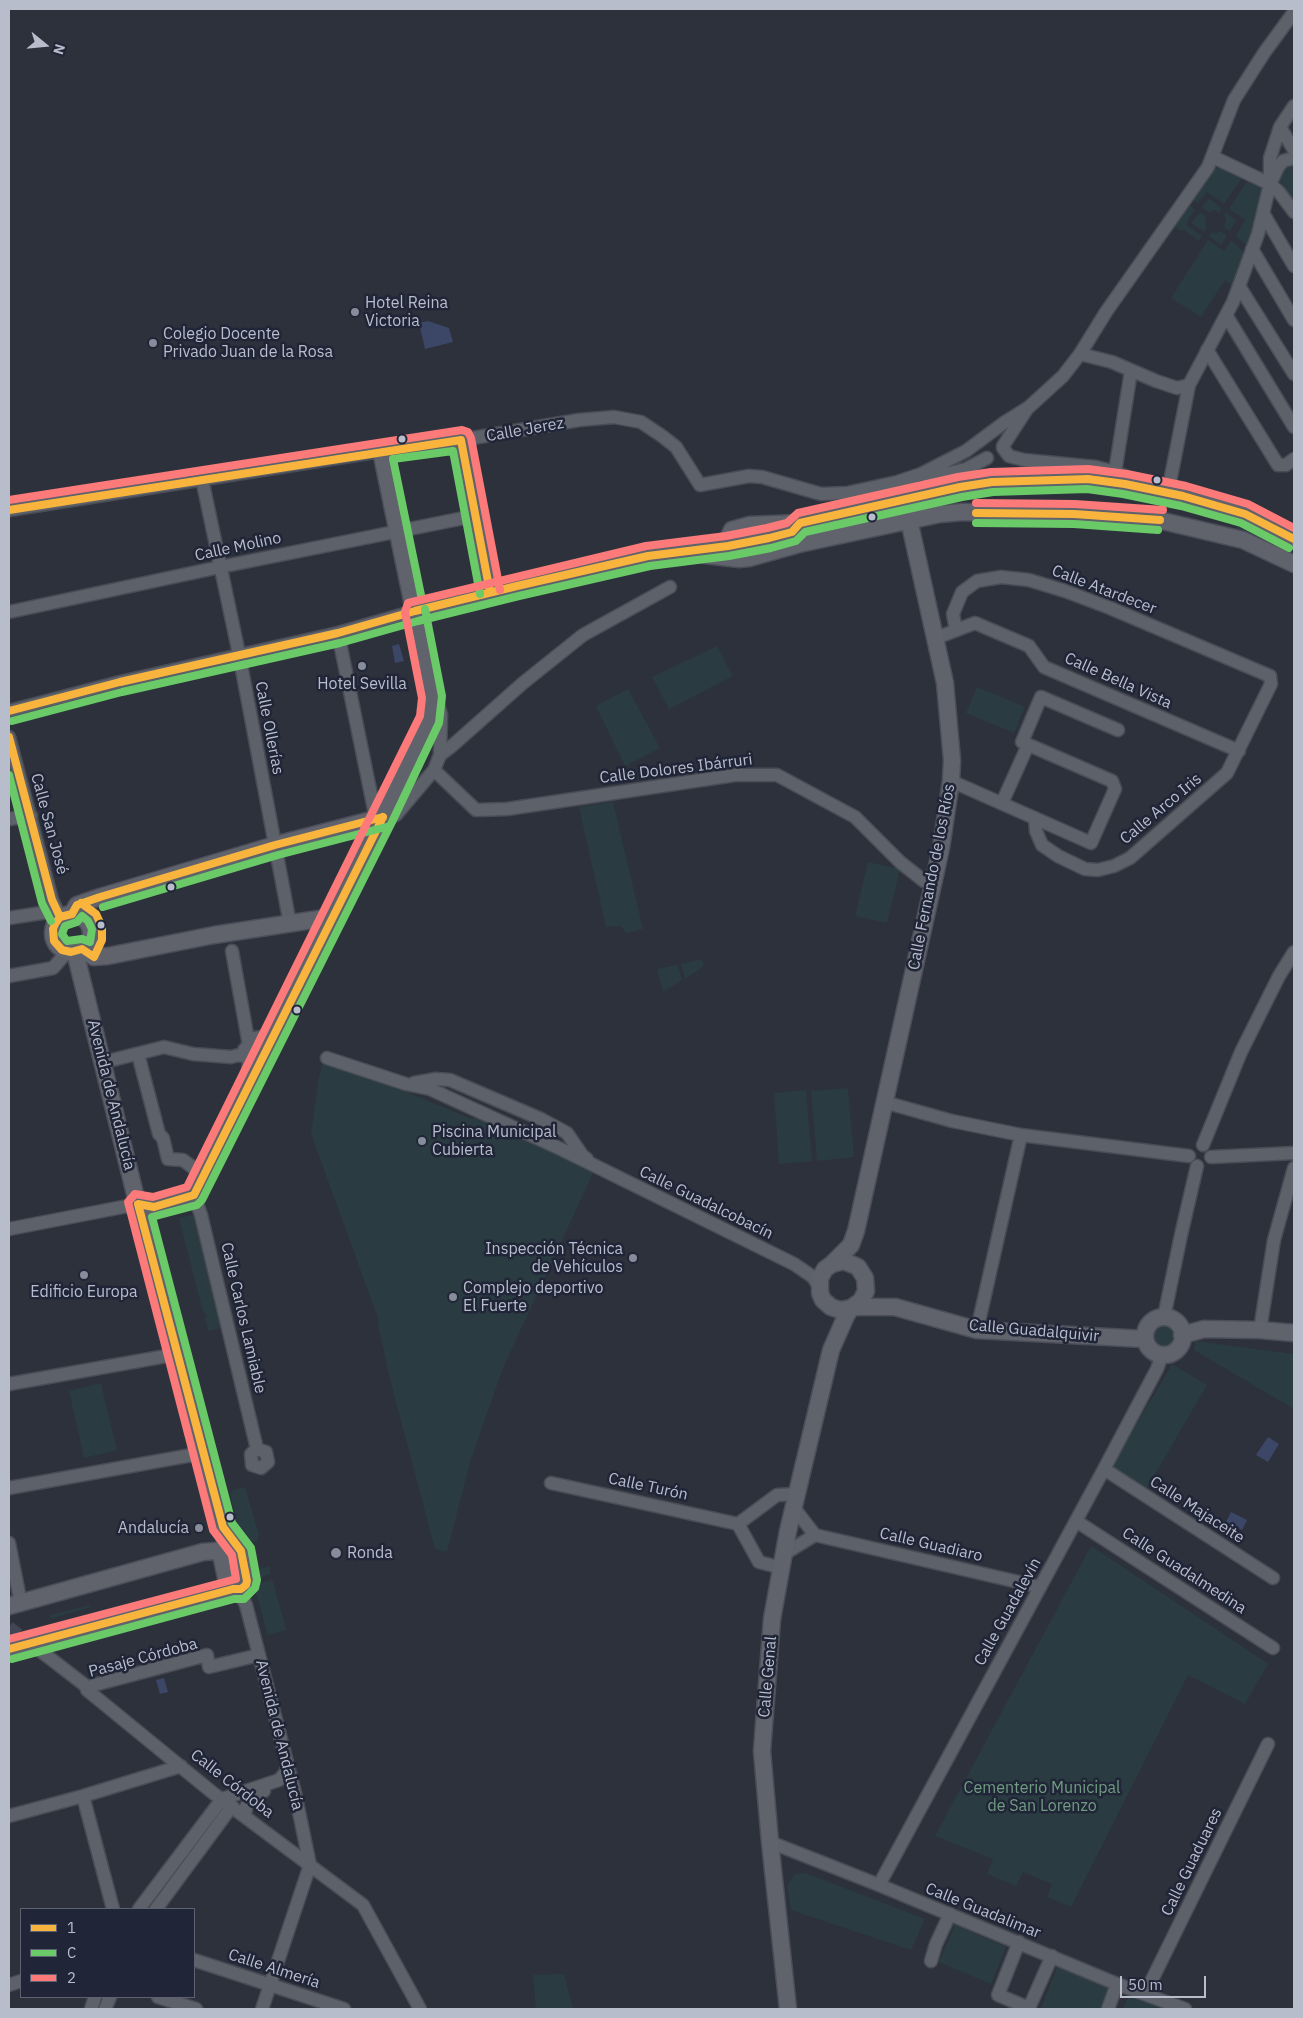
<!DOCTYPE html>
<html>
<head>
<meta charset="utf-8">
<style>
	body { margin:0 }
	#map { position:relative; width:1303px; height:2018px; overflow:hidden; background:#2d313c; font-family:"IBM Plex Sans",sans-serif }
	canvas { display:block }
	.frame { position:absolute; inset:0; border:10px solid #b8bdcc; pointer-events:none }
	.legend { position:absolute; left:20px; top:1908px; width:175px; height:90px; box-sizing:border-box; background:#202637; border:1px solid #5d6273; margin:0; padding:6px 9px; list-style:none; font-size:15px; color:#b8bdcc }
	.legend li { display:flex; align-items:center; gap:10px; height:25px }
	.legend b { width:25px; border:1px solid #5d6273 }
	.north { position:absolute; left:20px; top:20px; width:50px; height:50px; -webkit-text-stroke:4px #202637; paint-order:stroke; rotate:107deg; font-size:14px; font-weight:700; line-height:20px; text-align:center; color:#b8bdcc }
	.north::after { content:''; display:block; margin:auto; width:18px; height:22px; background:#b8bdcc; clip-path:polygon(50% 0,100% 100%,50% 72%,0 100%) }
	.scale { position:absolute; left:1120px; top:1976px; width:86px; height:22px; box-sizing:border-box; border:2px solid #b8bdcc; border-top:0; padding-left:6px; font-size:15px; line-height:18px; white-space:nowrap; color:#b8bdcc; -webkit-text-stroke:4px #202637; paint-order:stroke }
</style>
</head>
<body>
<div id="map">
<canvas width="1303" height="2018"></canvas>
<div class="frame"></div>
<ul class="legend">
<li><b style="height:6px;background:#f9b43e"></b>1</li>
<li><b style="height:6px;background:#6aca68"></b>C</li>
<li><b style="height:6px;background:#fc7a7a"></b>2</li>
</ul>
<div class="north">N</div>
<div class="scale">50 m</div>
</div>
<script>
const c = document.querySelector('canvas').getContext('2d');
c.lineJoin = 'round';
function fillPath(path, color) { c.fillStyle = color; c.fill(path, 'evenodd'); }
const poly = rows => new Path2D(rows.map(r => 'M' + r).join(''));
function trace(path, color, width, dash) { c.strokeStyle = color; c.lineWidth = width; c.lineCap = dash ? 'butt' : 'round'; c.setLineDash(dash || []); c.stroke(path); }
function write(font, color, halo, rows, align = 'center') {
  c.font = font + ' "IBM Plex Sans",sans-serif'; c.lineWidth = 5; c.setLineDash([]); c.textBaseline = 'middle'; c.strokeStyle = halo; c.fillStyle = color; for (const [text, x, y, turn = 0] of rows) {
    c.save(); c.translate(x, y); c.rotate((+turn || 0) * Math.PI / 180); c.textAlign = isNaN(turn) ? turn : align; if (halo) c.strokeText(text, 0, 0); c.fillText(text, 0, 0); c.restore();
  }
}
const green = poly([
	[1294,163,1294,202,1293,203,1279,180,1285,165],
	[1220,167,1241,179,1224,204,1207,192,1198,203,1193,200,1216,168],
	[1247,181,1261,188,1263,195,1248,247,1236,236,1245,220,1229,209],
	[1209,198,1222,208,1219,213,1214,210,1209,213,1202,207],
	[1189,205,1195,210,1188,220,1187,225,1202,236,1199,241,1184,230,1181,231,1174,226],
	[1200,212,1206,216,1205,224,1207,228,1204,232,1191,223],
	[1226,212,1236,221,1230,231,1224,227,1226,219,1224,215],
	[1221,231,1227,236,1221,245,1209,236,1212,232,1216,233],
	[1208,240,1224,251,1231,240,1246,254,1234,286,1225,280,1201,317,1171,298],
	[1243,521,1294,546,1294,552,1242,533,1236,528,1239,522],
	[717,646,733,676,669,709,652,677],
	[977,687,1025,707,1014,733,966,713],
	[628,689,660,748,625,766,596,706],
	[613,802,643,929,626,933,621,926,606,927,579,807],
	[868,862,900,869,887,923,855,916],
	[702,959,704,966,685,979,681,964],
	[678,965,682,980,663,992,657,969],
	[323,1063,399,1089,472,1119,474,1117,594,1171,503,1368,470,1462,447,1552,435,1549,391,1383,378,1325,379,1321,311,1134,319,1076],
	[848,1088,854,1157,817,1161,811,1091],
	[806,1090,812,1161,779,1164,774,1093],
	[192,1215,197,1219,220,1310,218,1316,226,1327,208,1331,205,1316,209,1317,203,1312,179,1218],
	'1153 1338a12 12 0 1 1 24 0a12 12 0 1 1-24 0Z',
	[1195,1341,1294,1354,1294,1409,1194,1350],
	[1172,1364,1207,1385,1146,1490,1111,1468],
	[101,1383,117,1450,84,1458,69,1391],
	[245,1487,259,1535,257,1541,244,1545,230,1494,233,1490],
	[1091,1546,1268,1664,1245,1704,1188,1675,1071,1907,1047,1897,1052,1884,1023,1872,1016,1886,987,1874,993,1859,935,1836],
	[269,1566,271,1574,259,1578,257,1570],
	[270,1580,273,1581,286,1630,268,1635,256,1593,260,1583],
	[91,1605,91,1607,50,1619,50,1615],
	[805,1873,925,1919,911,1950,791,1910,787,1886,795,1874],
	[955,1925,1006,1947,991,1984,939,1962],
	[1057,1967,1109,1988,1100,2009,1041,2009],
	[564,1974,573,2009,536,2009,533,1975],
	[1129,1995,1165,2008,1123,2009]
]);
const water = poly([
	[428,321,449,328,453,342,425,349,419,323],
	[399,644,404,661,395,663,392,646],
	[1268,1437,1279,1444,1268,1462,1256,1455],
	[1231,1512,1247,1520,1242,1530,1226,1522],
	[164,1678,168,1692,160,1694,156,1680]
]);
const minorTunnel = poly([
	[9,1627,35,1647]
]);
const minor = poly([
	[1280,127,1294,150],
	[1213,157,1270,184,1279,192,1294,212],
	[1272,180,1278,167,1283,161,1294,158],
	[1263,213,1294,266],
	[1252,249,1294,320],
	[1239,286,1294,374],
	[1226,315,1294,427],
	[1207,350,1278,465,1286,465,1294,459],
	[1080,354,1112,362,1156,381,1177,388,1189,385],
	[461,440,579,420,614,417,641,422,662,436,676,447,700,485,749,476,762,477,821,494,847,493,897,482,921,474,966,451,1005,422,1029,407,1063,376,1080,354,1106,312,1208,167,1234,100,1264,53,1294,12],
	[1003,446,1027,409],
	[1003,448,1009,456,1024,460,1096,467,1115,472,1141,483],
	[1115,472,1131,371],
	[923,475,941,475,966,469,987,458],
	[202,479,239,654,290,924],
	[1168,492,1189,385,1233,302,1239,286,1258,234,1270,184,1270,158,1280,127,1294,106],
	[9,510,381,451],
	[9,612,220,567,474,516],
	[956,630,953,614,962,592,977,581,1001,577,1029,580,1065,591,1110,608,1270,676,1271,684,1227,773,1130,858,1114,866,1098,870,1085,869,1058,856,1042,845,1036,831,1035,818],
	[338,633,376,819],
	[936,638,975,623,1029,646,1044,667,1239,751],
	[9,711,120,682,338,633,415,611],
	[9,737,52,900,60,917],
	[440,755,453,745,523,683,583,635,670,587],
	[434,770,476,810,507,809,735,775,777,775,855,817,900,862,924,881,933,885],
	[951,781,1091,843,1115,789,1112,781,1022,742,1041,697,1118,730],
	[1002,803,1028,745],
	[383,817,396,815,434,770,440,755,441,715,438,704,432,697],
	[9,819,31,816],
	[9,918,48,912,58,919],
	[232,951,249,1045],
	[9,976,53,968,67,952],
	[244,1050,254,1038,272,1036],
	[138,1054,159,1134,163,1138,168,1159,183,1160,204,1176],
	[327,1058,406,1084,430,1089,563,1150,794,1264,813,1277,818,1285],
	[104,1062,164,1047,193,1054,231,1057,239,1055,246,1057,249,1061,247,1081],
	[414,1083,436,1079,450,1080,541,1119,567,1133,582,1155,587,1159],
	[884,1102,952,1121,1021,1135,1189,1156],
	[1203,1145,1241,1052,1279,976,1294,952],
	[1211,1157,1294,1153],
	[194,1195,201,1215,257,1449,251,1454,252,1465,261,1468,268,1462,266,1452,257,1449],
	[9,1229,138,1204],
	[1164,1317,1181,1235,1197,1166],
	[977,1330,1021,1135],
	[1260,1330,1274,1240,1294,1168],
	[9,1384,178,1354],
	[1104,1469,1273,1578],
	[551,1483,738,1524,777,1495,797,1494],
	[9,1488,203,1453],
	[794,1508,815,1535,1040,1587],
	[1076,1521,1273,1648],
	[738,1524,759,1562,782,1568],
	[9,1543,21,1604],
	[784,1554,815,1535],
	[238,1590,246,1605,295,1793,310,1865],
	[38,1649,86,1686,87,1690,213,1793,363,1905,420,2009],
	[87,1690,94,1685,207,1655,209,1667,259,1655],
	[83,1796,113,1909],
	[9,1816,83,1796,181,1766],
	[245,1816,246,1807,252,1797,264,1791],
	[770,1842,879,1885,1117,1984,1185,2009],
	[879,1885,1104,1469,1157,1369,1162,1355],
	[139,1909,222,1799,279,1780,286,1772,287,1762],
	[156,1909,232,1806],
	[1019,1942,998,1995,1029,2008,1052,1956],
	[194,1960,344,2009],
	[931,1961,936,1944,950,1914],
	[9,1985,21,1981],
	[1145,1994,1268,1744],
	[158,1997,196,2009],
	[91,2009,95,1997],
	[105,2009,110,1997],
	[262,2009,310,1865],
	[1108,2009,1117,1984]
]);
const major = poly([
	[732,553,727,541,732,530,750,525,800,523],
	[705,555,739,559,749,558,799,544,940,514,963,512,1074,514,1150,518,1243,540,1294,564],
	[415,611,648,556,728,546,769,538,792,532,800,523,960,487,992,482,1046,479,1088,479,1125,484,1183,496,1245,514,1294,539],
	'53 933a19 19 0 1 1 38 0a19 19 0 1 1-38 0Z',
	[72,914,77,905,100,897,275,845,383,817],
	[82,949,94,957,108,956,214,935,332,917],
	[75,952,135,1194,223,1527,225,1542,222,1559,227,1582,233,1589],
	[138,1204,154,1207,194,1195,277,1026,383,817,430,719,432,697,381,451,461,440,490,592],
	[832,1264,851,1245,856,1231,941,848,951,781,952,760,945,683,909,520],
	[853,1307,895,1307,977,1330,1145,1339],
	'1145 1336a19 19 0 1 1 38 0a19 19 0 1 1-38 0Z',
	[1182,1335,1204,1329,1260,1330,1294,1333],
	[9,1606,203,1552,216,1551,222,1553],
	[9,1649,233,1589,241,1589,244,1587,247,1581,241,1551,224,1529],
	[788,2009,770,1842,762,1751,772,1619,788,1531,831,1350,846,1316,851,1308,861,1301,866,1291,865,1278,858,1267,844,1261,832,1264,825,1269,820,1278,820,1293,823,1300,831,1307,840,1310,851,1308]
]);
const bus1 = poly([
	[9,510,461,440,490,592],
	[976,513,1074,514,1160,520],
	[9,711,120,682,338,633,415,611,517,586,648,556,728,546,769,538,792,532,800,523,960,487,992,482,1088,479,1125,484,1183,496,1245,514,1294,539],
	[9,737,52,900,60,917],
	[72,914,77,905,100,897,275,845,383,817],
	[72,914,60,917,55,924,53,929,54,941,62,950,71,952,82,949,94,957,102,940,102,927,96,914,81,903],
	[9,1649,233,1589,241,1589,246,1585,247,1581,241,1551,223,1527,138,1204,154,1207,194,1195,383,817]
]);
const bus2 = poly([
	[976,523,1074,524,1158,530],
	[421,595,393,459,453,451,480,594],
	[12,721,122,692,340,643,418,621,519,596,650,566,729,556,771,548,796,541,805,532,962,497,993,492,1087,489,1123,494,1181,506,1241,523,1289,548],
	[9,775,42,903,51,921],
	[103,907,278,855,386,827],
	[82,916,88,921,92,929,90,942,82,939,67,941,62,934,65,926,77,922,82,916],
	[12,1659,234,1599,244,1599,255,1588,257,1580,251,1548,232,1523,152,1217,197,1205,202,1200,392,822,439,723,442,696,425,609]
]);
const bus3 = poly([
	[9,500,462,430,468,432,471,438,500,590],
	[976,503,1075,504,1163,510],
	[9,1639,236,1579,232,1555,213,1530,128,1202,135,1194,153,1197,187,1187,420,716,422,698,405,612,408,603,646,546,726,536,767,528,787,523,798,513,958,477,991,472,1088,469,1127,474,1186,486,1248,504,1294,528]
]);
const markers = [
	[355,312,5,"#878c9a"],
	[153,343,5,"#878c9a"],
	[402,439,4.5,"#b8bdcc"],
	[1157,480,4.5,"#b8bdcc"],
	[872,517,4.5,"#b8bdcc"],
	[362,666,5,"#878c9a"],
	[171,887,4.5,"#b8bdcc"],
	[101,925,4.5,"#b8bdcc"],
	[297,1010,4.5,"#b8bdcc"],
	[422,1141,5,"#878c9a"],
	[633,1258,5,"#878c9a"],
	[84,1275,5,"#878c9a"],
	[453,1297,5,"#878c9a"],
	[230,1517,4.5,"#b8bdcc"],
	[199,1528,5,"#878c9a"],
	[336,1553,6,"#878c9a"]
];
const poiNames = [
	["Hotel Reina",365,303],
	["Victoria",365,321],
	["Colegio Docente",163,334],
	["Privado Juan de la Rosa",163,352],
	["Hotel Sevilla",362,684,"center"],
	["Piscina Municipal",432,1132],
	["Cubierta",432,1150],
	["Inspección Técnica",623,1249,"right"],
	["de Vehículos",623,1267,"right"],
	["Complejo deportivo",463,1288],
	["El Fuerte",463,1306],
	["Edificio Europa",84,1292,"center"],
	["Andalucía",189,1528,"right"],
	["Ronda",347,1553]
];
const streetNames = [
	["Calle Jerez",525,430,-10],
	["Calle Molino",238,547,-12],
	["Calle Atardecer",1104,590,21],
	["Calle Bella Vista",1118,681,24],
	["Calle Ollerías",269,728,79],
	["Calle Dolores Ibárruri",676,769,-7],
	["Calle Arco Iris",1161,809,-40],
	["Calle San José",49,824,75],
	["Calle Fernando de los Ríos",932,877,-79],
	["Avenida de Andalucía",111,1095,76],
	["Calle Guadalcobacín",706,1203,26],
	["Calle Carlos Lamiable",243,1318,77],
	["Calle Guadalquivir",1034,1331,5],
	["Calle Turón",648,1487,12],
	["Calle Majaceite",1197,1510,33],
	["Calle Guadiaro",931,1545,13],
	["Calle Guadalmedina",1184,1571,33],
	["Calle Guadalevín",1008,1612,-61],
	["Pasaje Córdoba",143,1658,-15],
	["Calle Genal",768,1677,-85],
	["Avenida de Andalucía",279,1735,76],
	["Calle Córdoba",232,1784,38],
	["Calle Guaduares",1192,1862,-64],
	["Calle Guadalimar",983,1911,22],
	["Calle Almería",274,1969,18]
];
const parkNames = [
	["Cementerio Municipal",1042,1788],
	["de San Lorenzo",1042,1806]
];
fillPath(green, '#2a3b42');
fillPath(water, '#3c4767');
trace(minorTunnel, '#424652', 12, [12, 6]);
trace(minor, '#494c55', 15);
trace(major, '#4b4e59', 19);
trace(minor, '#5d616a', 12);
trace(major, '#60636b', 16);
trace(bus1, '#f9b43e', 8);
trace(bus2, '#6aca68', 8);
trace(bus3, '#fc7a7a', 8);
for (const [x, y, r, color] of markers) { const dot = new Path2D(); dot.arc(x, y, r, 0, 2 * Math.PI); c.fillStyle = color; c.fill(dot); trace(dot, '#202637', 2); }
write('16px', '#b8bdcc', '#202637', poiNames, 'left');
write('16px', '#b8bdcc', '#202637', streetNames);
write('16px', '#709c81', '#202637', parkNames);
</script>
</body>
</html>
